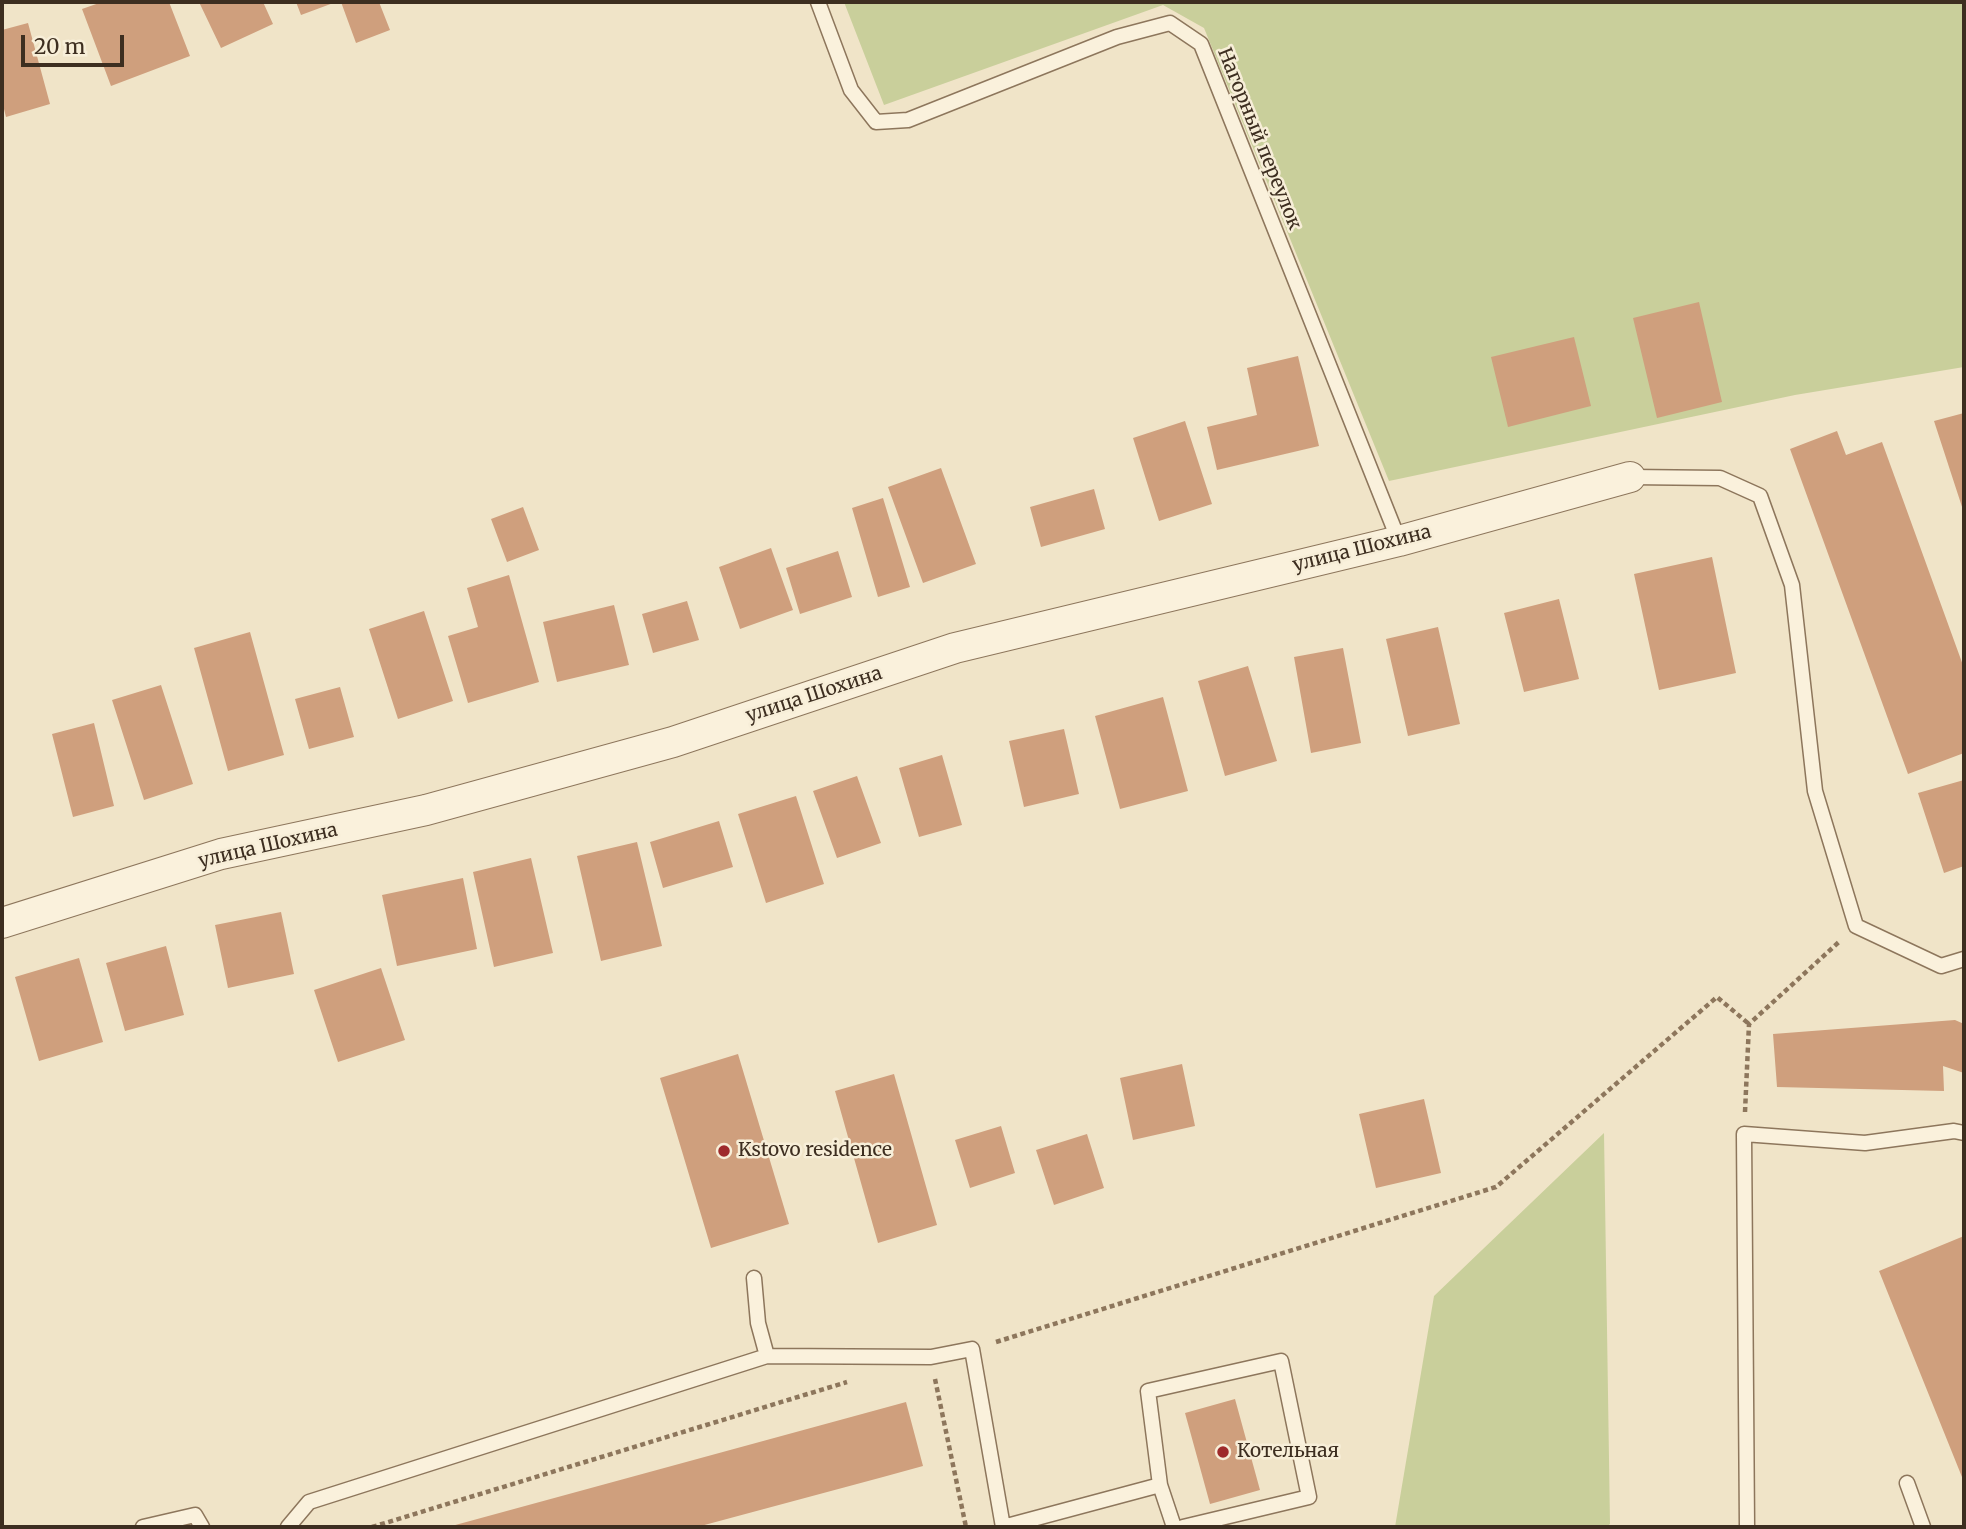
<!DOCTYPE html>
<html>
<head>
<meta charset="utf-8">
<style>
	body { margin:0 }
	#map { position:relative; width:1966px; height:1529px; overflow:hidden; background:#f0e4c8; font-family:Merriweather,serif }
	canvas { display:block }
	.frame { position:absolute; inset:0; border:4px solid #3d2e20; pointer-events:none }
	.scale { position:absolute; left:21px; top:35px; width:103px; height:32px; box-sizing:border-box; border:4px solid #3d2e20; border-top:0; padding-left:9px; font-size:21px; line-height:24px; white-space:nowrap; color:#3d2e20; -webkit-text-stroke:5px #f7eed8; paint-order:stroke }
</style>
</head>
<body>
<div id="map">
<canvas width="1966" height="1529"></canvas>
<div class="frame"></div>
<div class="scale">20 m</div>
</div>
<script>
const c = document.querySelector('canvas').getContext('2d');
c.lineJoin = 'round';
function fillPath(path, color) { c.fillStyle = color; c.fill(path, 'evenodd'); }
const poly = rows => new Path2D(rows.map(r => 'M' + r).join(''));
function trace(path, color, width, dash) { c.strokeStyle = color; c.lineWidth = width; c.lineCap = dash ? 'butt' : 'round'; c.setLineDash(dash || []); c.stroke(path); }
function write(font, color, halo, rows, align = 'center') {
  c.font = font + ' Merriweather,serif'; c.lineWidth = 5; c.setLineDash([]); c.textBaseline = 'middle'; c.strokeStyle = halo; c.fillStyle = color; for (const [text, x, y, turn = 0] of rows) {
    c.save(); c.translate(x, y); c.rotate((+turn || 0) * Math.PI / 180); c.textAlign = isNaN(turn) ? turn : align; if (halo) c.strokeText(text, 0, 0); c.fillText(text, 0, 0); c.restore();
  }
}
const green = poly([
	[844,2,1964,2,1964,367,1795,395,1389,481,1204,28,1163,5,884,105],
	[1604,1133,1610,1524,1606,1527,1395,1527,1434,1296]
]);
const building = poly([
	[102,2,169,2,190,56,111,86,82,9],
	[199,2,263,2,273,24,221,48],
	[296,2,336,2,301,15],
	[341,2,379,2,390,30,356,43],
	[28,23,50,104,6,117,2,101,2,30],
	[1699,302,1722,402,1657,418,1633,318],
	[1574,337,1591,406,1508,427,1491,357],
	[1298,356,1319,446,1217,470,1207,427,1257,415,1247,368],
	[1964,413,1964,513,1934,421],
	[1185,421,1212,504,1159,521,1133,438],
	[1837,431,1846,455,1882,442,1964,668,1964,753,1908,774,1790,449],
	[941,468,976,564,923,583,888,487],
	[1094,489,1105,529,1041,547,1030,507],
	[883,498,910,587,878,597,852,508],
	[523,507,539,550,507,562,491,519],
	[771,548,793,610,740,629,719,567],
	[838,551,852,597,800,614,786,568],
	[1712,557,1736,673,1659,690,1634,574],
	[509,575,539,682,468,703,448,636,478,627,467,588],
	[1559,599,1579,679,1524,692,1504,613],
	[687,601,699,640,653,653,642,614],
	[614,605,629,665,557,682,543,622],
	[424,611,453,701,398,719,369,629],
	[1438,627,1460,724,1408,736,1386,639],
	[250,632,284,755,228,771,194,648],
	[1343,648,1361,743,1311,753,1294,657],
	[1248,666,1277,761,1225,776,1198,681],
	[161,685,193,784,144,800,112,700],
	[340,687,354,737,309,749,295,699],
	[1163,697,1188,791,1120,809,1095,716],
	[94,723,114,806,73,817,52,734],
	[1064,729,1079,794,1024,807,1009,741],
	[942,755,962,825,919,837,899,768],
	[857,776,881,843,837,858,813,791],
	[1964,780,1964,866,1944,873,1918,793],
	[796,796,824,884,766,903,738,814],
	[719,821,733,867,663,888,650,842],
	[637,842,662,946,601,961,577,856],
	[531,858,553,953,494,967,473,872],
	[463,878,477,949,397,966,382,895],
	[281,912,294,974,228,988,215,925],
	[166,946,184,1015,125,1031,106,963],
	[79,958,103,1042,39,1061,15,977],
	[381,968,405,1040,338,1062,314,990],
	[1955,1020,1964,1024,1964,1073,1943,1066,1944,1091,1777,1087,1773,1034],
	[738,1054,789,1224,711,1248,660,1078],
	[1182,1064,1195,1126,1133,1140,1120,1078],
	[894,1074,937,1225,878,1243,835,1091],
	[1424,1099,1441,1173,1376,1188,1359,1114],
	[1001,1126,1015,1173,970,1188,955,1140],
	[1087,1134,1104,1188,1054,1205,1036,1150],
	[1964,1236,1964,1482,1879,1271],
	[1235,1399,1260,1490,1210,1504,1185,1413],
	[906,1402,923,1466,883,1477,697,1527,448,1527]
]);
const path = poly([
	[1745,1112,1749,1024,1840,941],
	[996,1342,1496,1187,1717,997,1749,1024],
	[935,1379,966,1527],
	[372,1527,847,1382]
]);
const service = poly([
	[818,2,851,90,876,122,908,120,1117,37,1170,23,1201,44,1399,541],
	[1630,477,1720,478,1760,496,1792,585,1815,791,1856,926,1941,966,1964,959],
	[754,1278,758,1323,767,1356],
	[1907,1483,1923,1527],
	[143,1527,195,1515,202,1527],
	[288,1527,309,1502,767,1356,931,1357,972,1349,1003,1527],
	[1003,1527,1160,1485],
	[1174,1527,1160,1485,1148,1391,1281,1361,1309,1497,1183,1527],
	[1747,1527,1744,1134,1865,1143,1954,1131,1964,1133]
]);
const minor = poly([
	[2,923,221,854,426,810,673,742,955,648,1399,541,1630,477]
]);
const markers = [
	[724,1151,7,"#9e2a2b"],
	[1223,1452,7,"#9e2a2b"]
];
const streetNames = [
	["Нагорный переулок",1259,139,68],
	["улица Шохина",1362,549,-14],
	["улица Шохина",814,695,-18],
	["улица Шохина",268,846,-13]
];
const poiNames = [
	["Kstovo residence",738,1151],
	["Котельная",1237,1452]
];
fillPath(green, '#c9cf9b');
fillPath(building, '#cf9f7d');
trace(service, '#8d765c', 17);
trace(minor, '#8d765c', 32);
trace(path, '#8d765c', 4.5, [5, 3.5]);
trace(service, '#faf1dc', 14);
trace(minor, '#faf1dc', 30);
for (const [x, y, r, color] of markers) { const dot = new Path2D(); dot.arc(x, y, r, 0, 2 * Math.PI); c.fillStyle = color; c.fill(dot); trace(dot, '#f7eed8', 2.5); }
write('19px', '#3d2e20', '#f7eed8', streetNames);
write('19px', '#3d2e20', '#f7eed8', poiNames, 'left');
</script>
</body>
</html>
